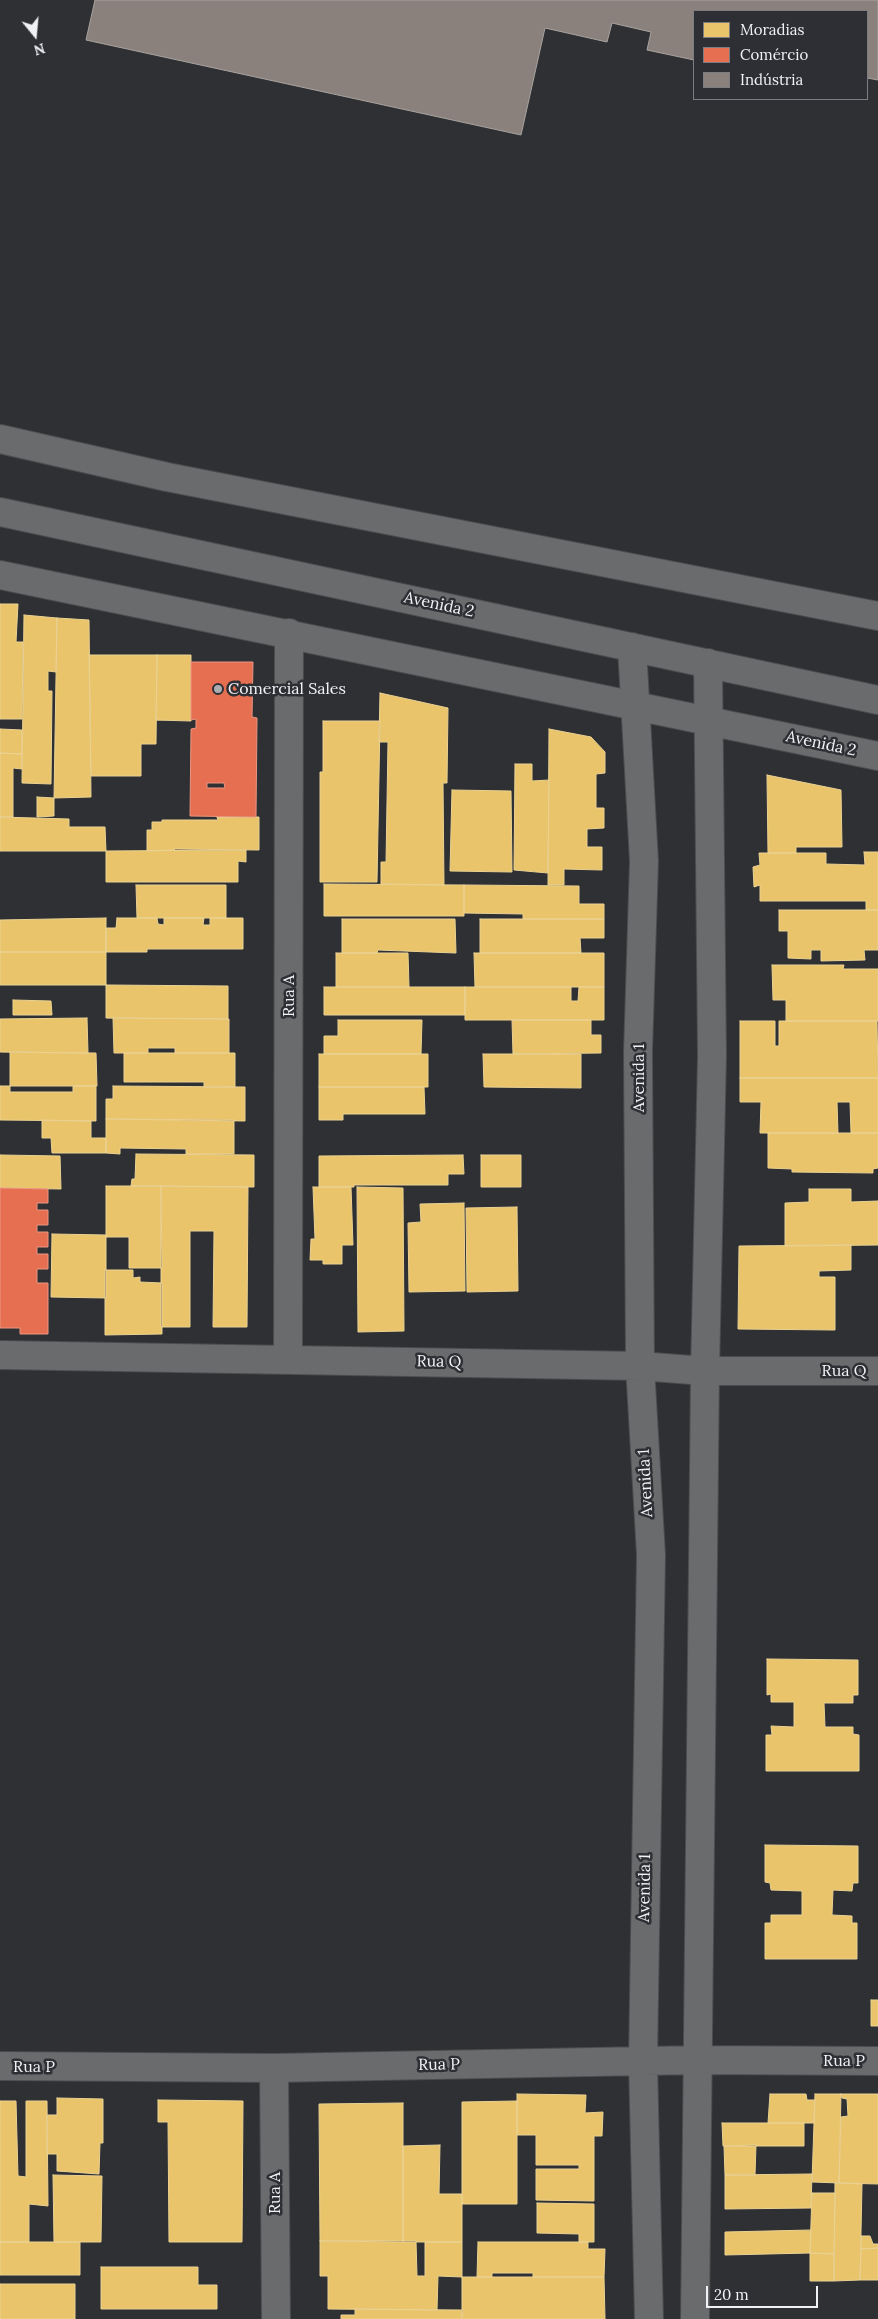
<!DOCTYPE html>
<html>
<head>
<meta charset="utf-8">
<style>
	body { margin:0 }
	#map { position:relative; width:878px; height:2319px; overflow:hidden; background:#2e3033; font-family:Lora,serif }
	canvas { display:block }
	.legend { position:absolute; left:693px; top:10px; width:175px; height:90px; box-sizing:border-box; background:#2d2f34; border:1px solid #7b7d81; margin:0; padding:6px 9px; list-style:none; font-size:15px; color:#f0f1f4 }
	.legend li { display:flex; align-items:center; gap:10px; height:25px }
	.legend b { width:25px; border:1px solid #7b7d81 }
	.north { position:absolute; left:10px; top:10px; width:50px; height:50px; -webkit-text-stroke:4px #2d2f34; paint-order:stroke; rotate:163deg; font-size:14px; font-weight:700; line-height:20px; text-align:center; color:#f0f1f4 }
	.north::after { content:''; display:block; margin:auto; width:18px; height:22px; background:#f0f1f4; clip-path:polygon(50% 0,100% 100%,50% 72%,0 100%) }
	.scale { position:absolute; left:706px; top:2286px; width:112px; height:22px; box-sizing:border-box; border:2px solid #f0f1f4; border-top:0; padding-left:6px; font-size:15px; line-height:18px; white-space:nowrap; color:#f0f1f4; -webkit-text-stroke:4px #2d2f34; paint-order:stroke }
</style>
</head>
<body>
<div id="map">
<canvas width="878" height="2319"></canvas>
<ul class="legend">
<li><b style="height:14px;background:#e9c46a"></b>Moradias</li>
<li><b style="height:14px;background:#e76f51"></b>Comércio</li>
<li><b style="height:14px;background:#8a817c"></b>Indústria</li>
</ul>
<div class="north">N</div>
<div class="scale">20 m</div>
</div>
<script>
const c = document.querySelector('canvas').getContext('2d');
c.lineJoin = 'round';
function fillPath(path, color) { c.fillStyle = color; c.fill(path, 'evenodd'); }
const poly = rows => new Path2D(rows.map(r => 'M' + r).join(''));
function trace(path, color, width, dash) { c.strokeStyle = color; c.lineWidth = width; c.lineCap = dash ? 'butt' : 'round'; c.setLineDash(dash || []); c.stroke(path); }
function write(font, color, halo, rows, align = 'center') {
  c.font = font + ' Lora,serif'; c.lineWidth = 5; c.setLineDash([]); c.textBaseline = 'middle'; c.strokeStyle = halo; c.fillStyle = color; for (const [text, x, y, turn = 0] of rows) {
    c.save(); c.translate(x, y); c.rotate((+turn || 0) * Math.PI / 180); c.textAlign = isNaN(turn) ? turn : align; if (halo) c.strokeText(text, 0, 0); c.fillText(text, 0, 0); c.restore();
  }
}
const homes = poly([
	[0,604,18,604,16,642,23,642,22,719,0,719,0,604],
	[24,615,57,618,56,672,48,671,48,691,52,691,51,784,22,783,24,615],
	[57,618,89,620,91,797,54,798,57,618],
	[89,655,157,655,156,744,141,744,141,776,91,776,89,655],
	[157,655,191,655,191,721,156,720,157,655],
	[380,693,448,708,447,783,443,783,444,885,381,884,381,862,386,862,388,742,379,742,380,693],
	[323,721,380,721,377,882,320,882,320,772,323,772,323,721],
	[0,729,22,730,22,754,0,753,0,729],
	[549,729,591,737,605,752,605,773,596,774,596,808,604,808,604,828,587,829,587,847,602,847,602,870,564,869,564,885,548,885,549,729],
	[0,753,22,754,22,769,13,768,13,817,0,817,0,753],
	[515,764,532,764,532,781,549,780,548,873,514,870,515,764],
	[767,775,841,790,842,847,796,847,796,853,768,853,767,775],
	[452,790,511,791,512,872,450,871,452,790],
	[37,797,54,798,54,816,37,817,37,797],
	[0,817,69,819,69,827,105,827,106,851,0,851,0,817],
	[217,817,259,817,259,850,174,849,175,850,147,851,147,830,152,830,152,822,162,822,162,820,218,820,217,817],
	[246,850,246,862,238,861,238,882,106,882,106,851,246,850],
	[864,852,878,852,878,910,866,910,866,901,760,901,760,885,754,887,753,867,760,865,759,853,826,853,826,864,865,865,864,852],
	[324,884,464,885,464,916,324,916,324,884],
	[136,885,226,885,226,918,137,918,136,885],
	[464,885,579,886,579,904,604,904,604,919,523,919,523,914,464,913,464,885],
	[779,910,878,910,878,950,864,950,865,960,821,961,821,950,811,950,811,959,788,958,788,931,779,931,779,910],
	[106,918,106,952,0,952,0,920,106,918],
	[117,918,157,918,158,924,164,925,164,918,204,918,203,925,210,925,210,918,243,918,243,949,147,949,147,952,106,952,106,928,116,928,117,918],
	[342,919,455,919,456,953,378,950,377,953,342,953,342,919],
	[480,919,604,919,604,938,580,938,581,953,480,953,480,919],
	[0,952,106,952,106,985,0,985,0,952],
	[336,953,408,953,409,987,336,987,336,953],
	[474,953,604,953,604,987,475,987,474,953],
	[772,965,844,965,843,969,878,969,878,1021,786,1021,786,1000,773,1000,772,965],
	[106,985,228,986,228,1019,106,1018,106,985],
	[324,987,465,987,465,1015,324,1015,324,987],
	[465,987,571,987,571,1001,578,1001,579,987,604,987,604,1020,465,1020,465,987],
	[13,1000,51,1001,52,1015,13,1015,13,1000],
	[87,1018,88,1053,0,1052,0,1019,87,1018],
	[113,1018,229,1019,229,1053,175,1053,175,1048,148,1048,148,1053,114,1053,113,1018],
	[338,1020,422,1020,421,1054,324,1054,324,1036,338,1036,338,1020],
	[512,1020,591,1020,591,1035,601,1035,601,1053,513,1054,512,1020],
	[740,1021,775,1021,775,1046,779,1046,779,1021,877,1021,878,1078,740,1078,740,1021],
	[10,1052,96,1053,97,1086,10,1086,10,1052],
	[124,1053,235,1053,235,1087,204,1087,204,1082,124,1082,124,1053],
	[319,1054,428,1054,428,1087,319,1087,319,1054],
	[483,1054,581,1054,581,1088,484,1087,483,1054],
	[740,1078,878,1078,878,1133,851,1133,850,1102,837,1102,838,1133,760,1133,761,1102,740,1102,740,1078],
	[0,1086,10,1086,10,1092,73,1092,73,1086,96,1086,96,1121,0,1120,0,1086],
	[113,1086,245,1087,245,1121,106,1119,106,1099,113,1099,113,1086],
	[319,1087,424,1087,425,1114,343,1114,343,1120,319,1120,319,1087],
	[106,1119,234,1120,234,1154,186,1154,186,1149,120,1148,120,1154,106,1153,106,1119],
	[42,1120,91,1121,91,1138,106,1138,106,1153,52,1153,51,1138,42,1138,42,1120],
	[768,1133,878,1133,878,1168,873,1169,873,1173,792,1172,792,1169,768,1168,768,1133],
	[136,1154,254,1155,254,1187,131,1186,132,1179,135,1179,136,1154],
	[0,1155,60,1156,61,1189,0,1188,0,1155],
	[463,1155,464,1174,448,1174,448,1185,354,1185,354,1187,319,1187,319,1156,463,1155],
	[481,1155,521,1155,521,1187,481,1187,481,1155],
	[106,1186,161,1186,162,1268,129,1268,129,1237,106,1237,106,1186],
	[161,1186,248,1187,247,1327,213,1327,214,1231,190,1231,190,1327,161,1327,161,1186],
	[313,1187,351,1187,353,1245,342,1245,342,1264,323,1264,323,1260,310,1260,311,1239,315,1239,313,1187],
	[357,1187,403,1188,404,1331,358,1332,357,1187],
	[809,1189,851,1189,851,1202,878,1201,878,1245,785,1246,785,1203,809,1202,809,1189],
	[464,1203,465,1291,409,1292,408,1223,421,1222,420,1204,464,1203],
	[517,1207,518,1291,467,1292,466,1208,517,1207],
	[52,1234,106,1235,106,1298,51,1297,52,1234],
	[851,1245,851,1270,819,1271,819,1277,835,1277,835,1330,738,1329,739,1246,851,1245],
	[105,1270,133,1270,133,1278,140,1277,140,1282,162,1283,162,1334,105,1335,105,1270],
	[767,1659,858,1660,858,1695,853,1695,853,1703,824,1703,825,1727,853,1727,853,1734,859,1735,859,1771,766,1771,766,1735,772,1735,771,1726,794,1727,794,1702,771,1702,771,1694,767,1695,767,1659],
	[765,1845,858,1846,858,1883,853,1883,852,1891,833,1890,832,1915,852,1916,852,1923,857,1923,857,1959,765,1959,765,1923,771,1923,771,1915,802,1915,802,1891,771,1890,770,1883,765,1882,765,1845],
	[871,2000,878,2000,878,2026,871,2026,871,2000],
	[517,2094,586,2095,585,2113,603,2112,602,2136,594,2136,594,2201,536,2200,536,2169,579,2169,579,2165,536,2165,536,2135,517,2135,517,2094],
	[770,2094,806,2094,807,2100,815,2100,814,2123,768,2123,770,2094],
	[815,2094,841,2094,839,2183,812,2182,815,2094],
	[841,2094,878,2094,878,2184,839,2183,841,2117,848,2116,847,2099,842,2098,841,2094],
	[57,2098,103,2099,103,2143,100,2143,99,2174,57,2171,57,2154,47,2154,47,2115,57,2115,57,2098],
	[158,2100,243,2101,242,2242,169,2242,168,2122,158,2122,158,2100],
	[0,2101,16,2101,18,2176,26,2177,26,2101,47,2101,48,2206,29,2204,29,2242,0,2242,0,2101],
	[517,2101,517,2204,462,2204,462,2102,517,2101],
	[403,2103,403,2242,320,2241,319,2104,403,2103],
	[722,2123,804,2123,804,2146,723,2146,722,2123],
	[440,2145,439,2194,462,2194,462,2242,403,2242,403,2146,440,2145],
	[756,2145,755,2175,725,2175,724,2146,756,2145],
	[812,2174,811,2208,725,2209,725,2175,812,2174],
	[53,2175,102,2176,101,2242,54,2242,53,2175],
	[835,2183,862,2184,860,2280,834,2281,835,2183],
	[812,2193,835,2193,834,2254,810,2253,812,2193],
	[537,2203,594,2204,594,2242,579,2242,579,2234,537,2233,537,2203],
	[811,2230,810,2253,725,2255,725,2232,811,2230],
	[861,2236,870,2236,873,2244,878,2244,878,2248,861,2249,861,2236],
	[320,2241,416,2241,417,2276,425,2276,425,2242,462,2242,462,2277,438,2276,437,2310,328,2309,328,2276,320,2276,320,2241],
	[0,2242,80,2242,80,2275,0,2275,0,2242],
	[478,2242,588,2242,588,2249,605,2249,604,2277,533,2277,533,2273,492,2273,492,2277,477,2277,478,2242],
	[878,2248,878,2280,860,2280,861,2249,878,2248],
	[810,2253,834,2254,834,2281,810,2281,810,2253],
	[101,2267,198,2267,198,2285,217,2285,217,2309,101,2309,101,2267],
	[462,2277,604,2277,605,2319,462,2319,462,2277],
	[0,2284,75,2284,75,2319,0,2319,0,2284],
	[355,2309,463,2310,462,2319,341,2319,341,2315,355,2315,355,2309]
]);
const shops = poly([
	[191,662,253,662,252,717,257,718,256,817,190,816,191,729,196,728,196,719,191,720,191,662],
	[207,783,224,783,225,788,207,788,207,783],
	[0,1188,48,1189,48,1203,37,1203,37,1210,48,1210,48,1225,37,1225,37,1232,48,1232,48,1247,37,1247,37,1254,48,1254,48,1269,37,1269,37,1283,48,1283,48,1334,20,1334,20,1328,0,1328,0,1188]
]);
const industry = poly([
	[95,0,878,0,878,80,867,78,867,11,694,11,694,60,647,50,651,32,612,23,607,42,545,28,521,135,86,40,95,0]
]);
const minor = poly([
	[0,439,167,477,878,616],
	[0,512,878,700],
	[0,575,878,756],
	[632,647,644,861,638,1052,640,1366,651,1555,643,2062,649,2319],
	[0,1355,640,1366,705,1371,878,1371],
	[288,1358,289,633],
	[0,2066,274,2068,698,2060,878,2061],
	[274,2068,276,2319],
	[695,2319,705,1371,712,1056,708,663]
]);
const markers = [
	[218,689,5,"#acadb0"]
];
const streetNames = [
	["Avenida 2",439,605,12],
	["Avenida 2",821,744,12],
	["Rua A",289,996,-90],
	["Avenida 1",639,1078,-90],
	["Rua Q",439,1362,1],
	["Rua Q",844,1371],
	["Avenida 1",646,1483,-93],
	["Avenida 1",645,1888,-89],
	["Rua P",844,2061],
	["Rua P",439,2065,-1],
	["Rua P",34,2067],
	["Rua A",275,2193,-90]
];
const poiNames = [
	["Comercial Sales",228,689]
];
fillPath(homes, '#e9c46a');
trace(homes, '#ebd293', 1);
fillPath(shops, '#e76f51');
trace(shops, '#ea9682', 1);
fillPath(industry, '#8a817c');
trace(industry, '#a9a3a0', 1);
trace(minor, '#4a4c4e', 30);
trace(minor, '#6a6b6c', 28);
for (const [x, y, r, color] of markers) { const dot = new Path2D(); dot.arc(x, y, r, 0, 2 * Math.PI); c.fillStyle = color; c.fill(dot); trace(dot, '#2d2f34', 2); }
write('16px', '#f0f1f4', '#2d2f34', streetNames);
write('16px', '#f0f1f4', '#2d2f34', poiNames, 'left');
</script>
</body>
</html>
